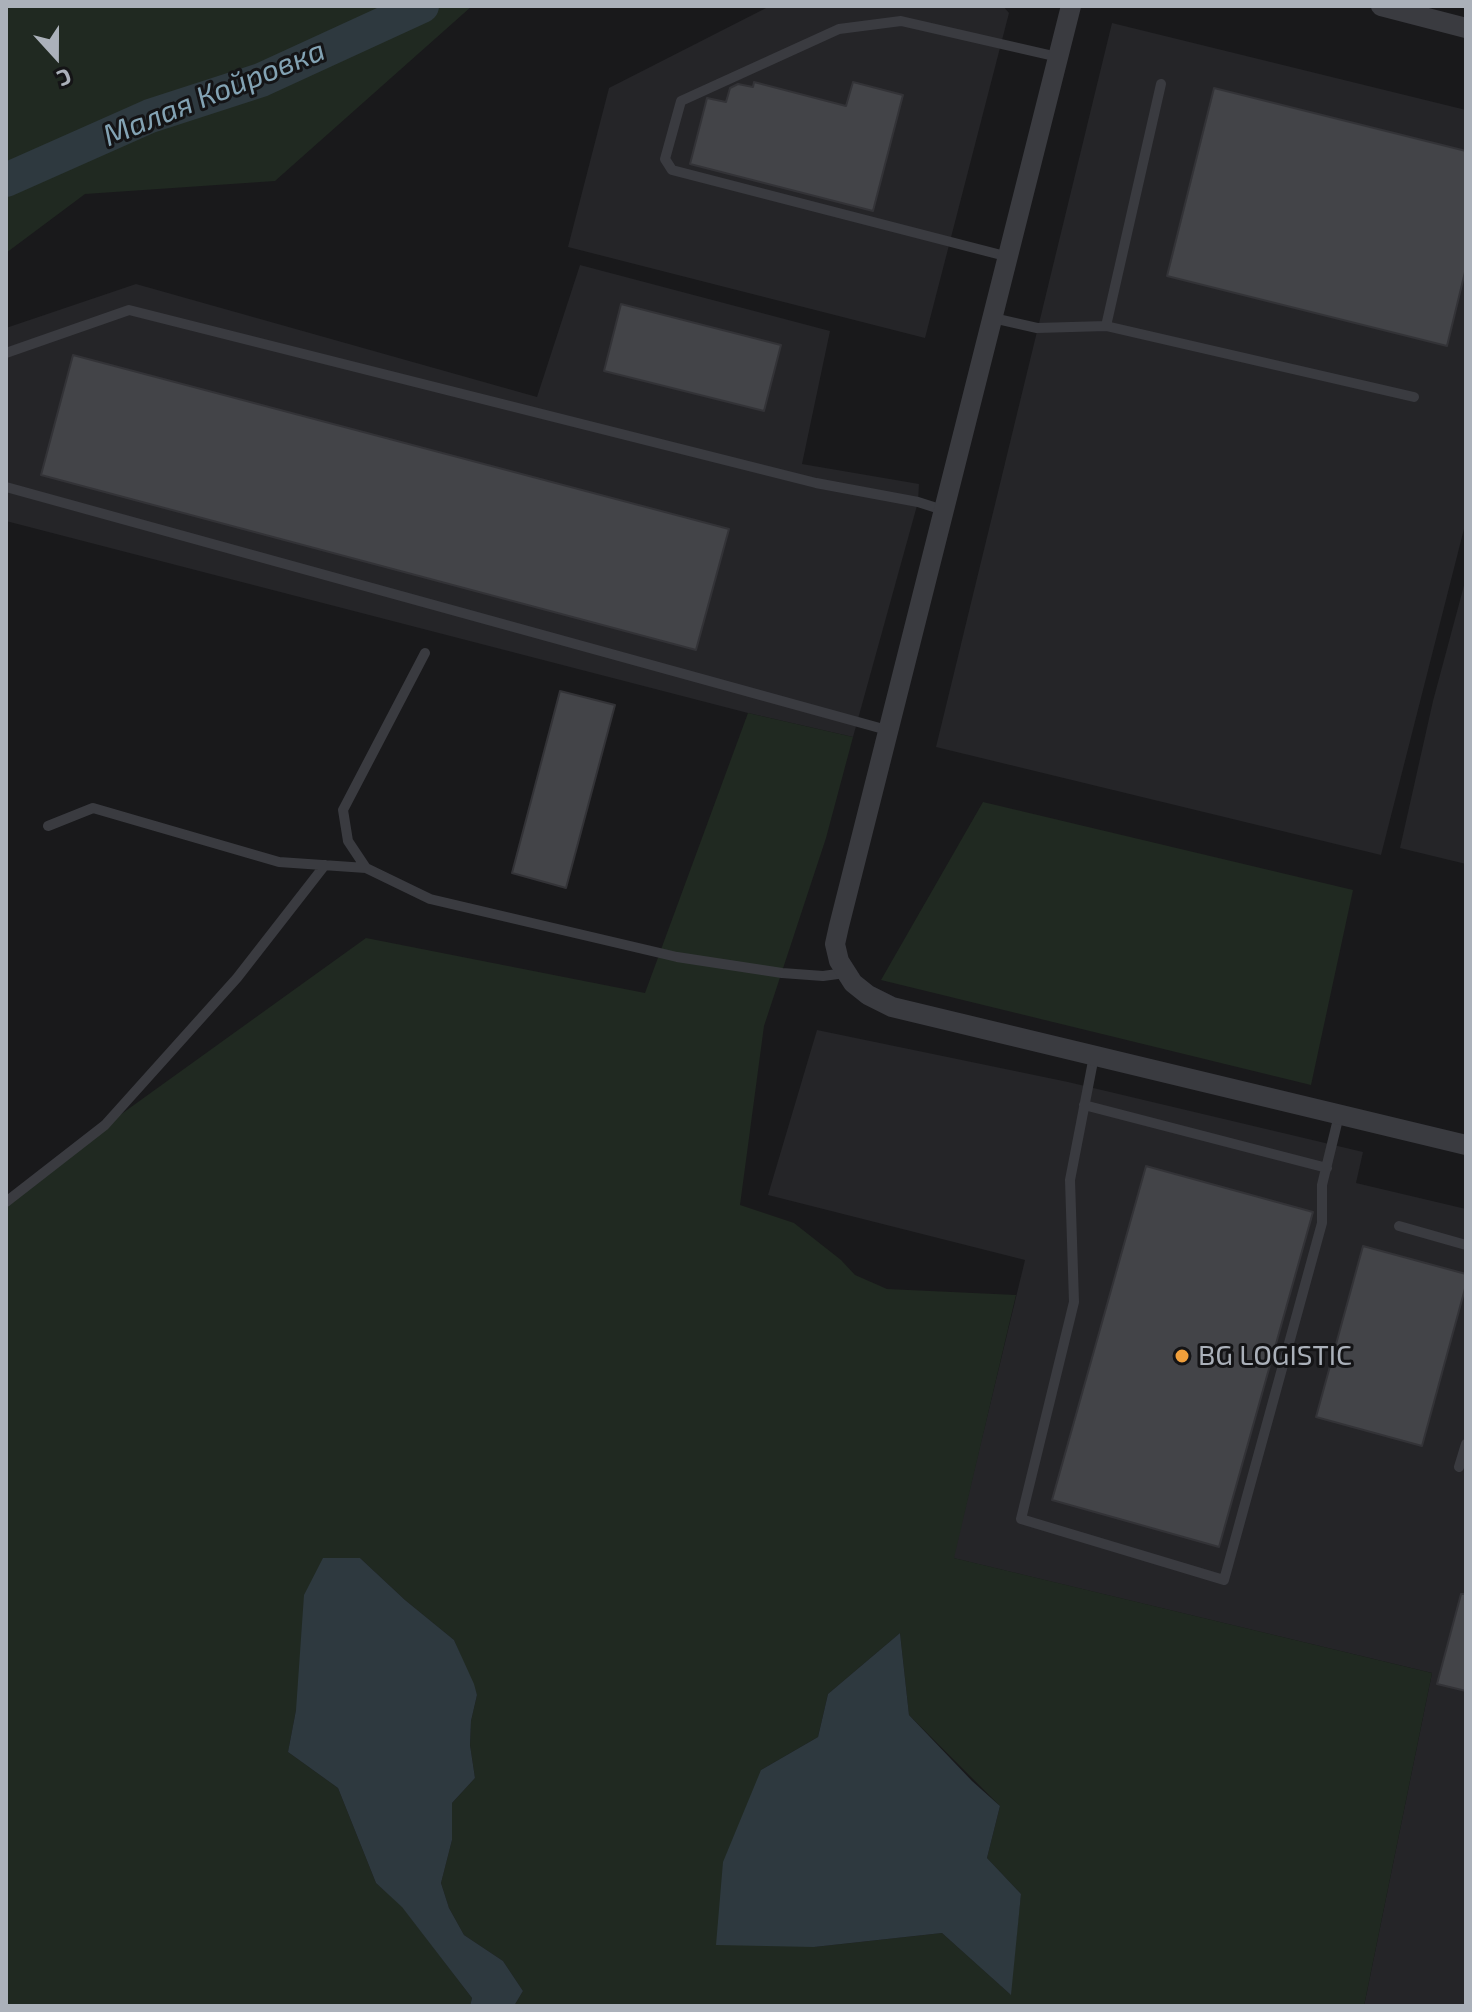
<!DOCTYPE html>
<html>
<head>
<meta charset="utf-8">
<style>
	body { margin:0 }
	#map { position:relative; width:1472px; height:2012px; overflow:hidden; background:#19191b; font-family:"Exo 2",sans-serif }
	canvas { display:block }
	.frame { position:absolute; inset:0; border:8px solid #abb1ba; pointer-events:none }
	.north { position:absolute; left:16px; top:16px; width:80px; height:80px; -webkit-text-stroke:6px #141416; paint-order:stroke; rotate:159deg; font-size:22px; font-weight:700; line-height:32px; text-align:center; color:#abb1ba }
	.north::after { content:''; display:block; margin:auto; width:28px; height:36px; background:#abb1ba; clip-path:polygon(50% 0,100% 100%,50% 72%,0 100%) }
</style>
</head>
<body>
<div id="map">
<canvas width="1472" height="2012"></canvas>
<div class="frame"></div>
<div class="north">С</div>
</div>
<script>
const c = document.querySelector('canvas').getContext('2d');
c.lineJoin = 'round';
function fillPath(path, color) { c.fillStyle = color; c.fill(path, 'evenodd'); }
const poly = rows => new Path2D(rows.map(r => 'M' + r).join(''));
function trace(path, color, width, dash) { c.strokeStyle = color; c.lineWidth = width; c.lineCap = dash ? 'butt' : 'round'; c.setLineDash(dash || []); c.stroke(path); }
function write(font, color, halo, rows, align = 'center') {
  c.font = font + ' "Exo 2",sans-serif'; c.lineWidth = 6; c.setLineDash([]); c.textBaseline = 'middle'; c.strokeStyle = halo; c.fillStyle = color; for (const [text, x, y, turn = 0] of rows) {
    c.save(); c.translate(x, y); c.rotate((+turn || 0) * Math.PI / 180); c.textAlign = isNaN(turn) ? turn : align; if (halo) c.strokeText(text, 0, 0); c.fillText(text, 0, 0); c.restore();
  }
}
const built = poly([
	[770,6,1003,6,1009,13,925,338,568,247,609,88],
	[1112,23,1466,110,1466,521,1381,855,936,747],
	[580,265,830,331,802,464,919,484,918,502,853,737,748,713,6,521,6,328,136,284,537,397],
	[1466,578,1466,864,1400,848,1433,701],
	[817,1030,1068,1082,1363,1152,1356,1183,1466,1209,1466,2006,1364,2006,1432,1673,953,1558,1025,1260,768,1195]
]);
const green = poly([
	[6,6,472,6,275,181,85,194,6,253],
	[748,713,853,737,826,838,764,1026,740,1205,794,1223,841,1260,855,1275,887,1289,1016,1295,954,1558,1432,1673,1364,2006,514,2006,523,1991,503,1961,464,1935,449,1908,441,1883,452,1840,452,1803,475,1778,470,1745,471,1721,477,1695,454,1640,405,1600,360,1558,296,1710,288,1752,338,1788,376,1883,402,1906,472,1998,470,2006,6,2006,6,1197,366,938,645,993],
	[900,1633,909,1715,1000,1806,987,1858,1021,1894,1010,1994,942,1933,814,1947,761,1770,818,1737,828,1694],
	[983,802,1353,890,1311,1085,881,980]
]);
const water = poly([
	[323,1558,360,1558,405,1600,454,1640,474,1684,477,1695,471,1721,470,1745,475,1778,452,1803,452,1840,441,1883,449,1908,464,1935,503,1961,523,1991,514,2006,470,2006,472,1998,402,1907,376,1883,338,1788,288,1752,296,1710,304,1595],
	[900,1633,909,1715,972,1781,1000,1806,987,1858,1021,1894,1011,1995,942,1933,814,1947,716,1945,723,1862,761,1770,818,1737,828,1694]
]);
const river = poly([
	[6,180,150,116,261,80,422,6]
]);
const building = poly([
	[754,82,846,106,853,82,903,95,873,211,690,164,707,98,726,102,730,88,738,84,753,87,754,82],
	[1214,88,1466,151,1466,268,1447,346,1167,276,1214,88],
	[621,304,781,345,764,411,604,371,621,304],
	[73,355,729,529,696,650,41,475,73,355],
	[560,691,615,705,566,888,512,873,560,691],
	[1146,1166,1313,1212,1219,1547,1052,1500,1146,1166],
	[1363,1246,1466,1274,1466,1285,1422,1446,1316,1417,1363,1246],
	[1461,1594,1466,1594,1466,1691,1437,1684,1461,1594]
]);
const lane = poly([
	[1009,257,672,170,665,159,681,101,839,29,901,21,1058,57],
	[993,318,1037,328,1106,326,1414,397],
	[1106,326,1161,84],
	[6,353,129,310,816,483,918,502,943,510],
	[6,487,887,730],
	[425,653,343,810,348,841,366,868,430,899,677,957,782,973,823,976,845,973],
	[48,826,93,808,279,862,366,868],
	[1094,1056,1070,1180,1074,1302,1021,1519,1224,1580,1322,1223,1322,1185,1339,1115],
	[1084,1105,1327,1168],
	[6,1202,105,1125,237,978,325,865],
	[1399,1226,1466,1245],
	[1459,1467,1466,1444]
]);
const street = poly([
	[1071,6,839,926,835,944,839,961,853,983,868,995,892,1007,1466,1145],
	[1381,6,1466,28]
]);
const markers = [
	[1182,1356,8,"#f09f3b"]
];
const poiNames = [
	["BG LOGISTIC",1198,1356]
];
const waterNames = [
	["Малая Койровка",214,93,-22]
];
fillPath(built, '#252528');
fillPath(green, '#202921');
fillPath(water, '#2e393f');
trace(river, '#2e393f', 34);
fillPath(building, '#434448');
trace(building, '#333337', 2);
trace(lane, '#3a3b40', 10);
trace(street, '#3a3b40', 20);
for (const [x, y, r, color] of markers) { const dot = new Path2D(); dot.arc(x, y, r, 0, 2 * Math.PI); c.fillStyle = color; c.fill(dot); trace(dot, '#141416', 3); }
write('28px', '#abb1ba', '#141416', poiNames, 'left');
write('italic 30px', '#83a3b4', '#141416', waterNames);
</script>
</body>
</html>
